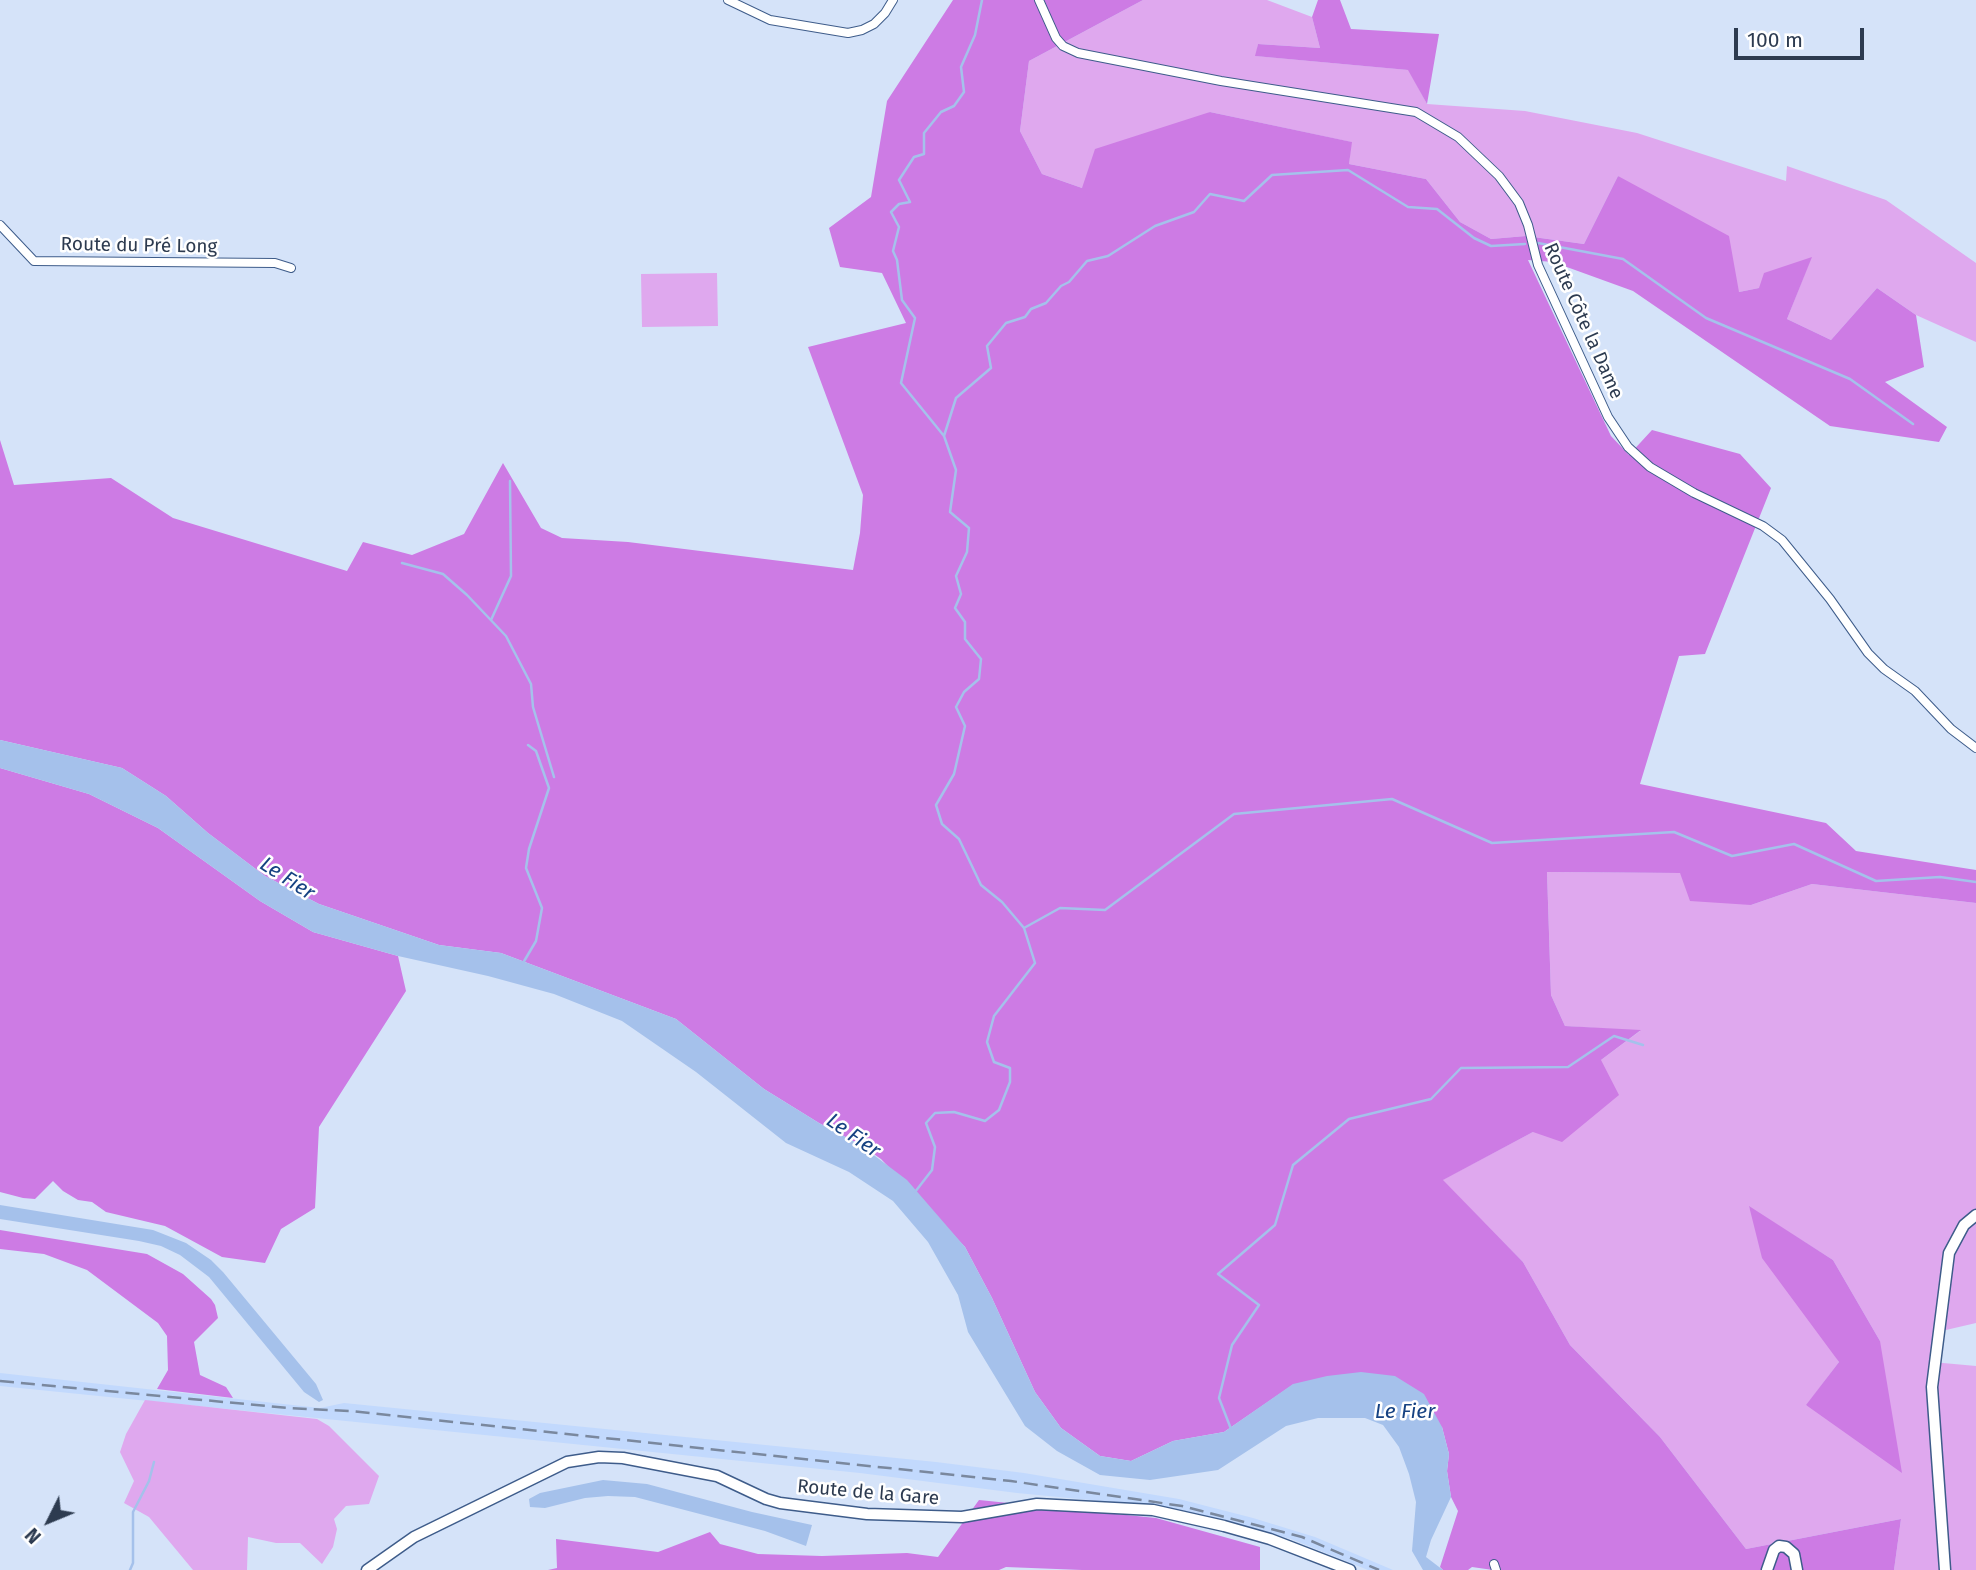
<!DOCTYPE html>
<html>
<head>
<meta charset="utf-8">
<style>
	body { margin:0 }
	#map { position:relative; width:1976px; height:1570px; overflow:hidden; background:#d5e3f9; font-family:"Fira Sans",sans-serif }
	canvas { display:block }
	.north { position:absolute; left:14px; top:1486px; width:70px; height:70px; -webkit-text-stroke:5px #fff; paint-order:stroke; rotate:227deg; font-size:19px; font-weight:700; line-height:28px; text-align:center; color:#2d3b50 }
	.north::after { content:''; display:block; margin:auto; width:24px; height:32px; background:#2d3b50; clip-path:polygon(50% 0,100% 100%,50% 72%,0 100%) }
	.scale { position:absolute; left:1734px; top:28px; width:130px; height:32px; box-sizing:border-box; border:4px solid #2d3b50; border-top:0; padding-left:9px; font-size:21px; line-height:24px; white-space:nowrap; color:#2d3b50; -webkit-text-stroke:5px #fff; paint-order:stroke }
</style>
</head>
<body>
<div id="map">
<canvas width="1976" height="1570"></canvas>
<div class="north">N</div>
<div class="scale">100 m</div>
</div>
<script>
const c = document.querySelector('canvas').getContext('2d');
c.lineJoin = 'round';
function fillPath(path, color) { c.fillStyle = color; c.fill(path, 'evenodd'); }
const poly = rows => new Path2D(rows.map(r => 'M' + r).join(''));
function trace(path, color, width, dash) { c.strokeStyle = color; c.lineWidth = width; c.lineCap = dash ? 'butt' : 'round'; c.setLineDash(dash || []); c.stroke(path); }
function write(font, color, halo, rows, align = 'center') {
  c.font = font + ' "Fira Sans",sans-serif'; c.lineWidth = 5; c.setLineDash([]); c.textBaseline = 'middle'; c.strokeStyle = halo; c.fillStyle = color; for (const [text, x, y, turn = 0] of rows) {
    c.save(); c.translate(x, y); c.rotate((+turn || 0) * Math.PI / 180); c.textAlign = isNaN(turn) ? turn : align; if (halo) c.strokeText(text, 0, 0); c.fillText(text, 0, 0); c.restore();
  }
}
const built = poly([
	[0,1373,320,1408,344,1403,936,1462,1024,1473,1179,1499,1253,1518,1315,1537,1393,1570,1368,1570,1291,1539,1226,1522,1152,1506,1017,1493,860,1473,0,1386]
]);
const green = poly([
	[1143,0,1267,0,1312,17,1320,48,1258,44,1256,56,1409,70,1427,104,1525,111,1637,133,1786,181,1787,166,1886,200,1976,263,1976,342,1916,315,1877,288,1831,340,1787,319,1811,258,1759,288,1739,292,1618,176,1584,244,1526,236,1491,239,1460,222,1426,179,1349,164,1351,142,1210,112,1082,188,1042,174,1020,131,1029,61],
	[717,273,718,326,642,327,641,274],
	[1547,872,1680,873,1751,905,1812,884,1976,903,1976,1323,1933,1333,1932,1362,1976,1366,1976,1570,1894,1570,1901,1519,1746,1549,1660,1437,1570,1345,1523,1262,1442,1180,1533,1132,1601,1060,1640,1031,1565,1026,1551,995],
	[1749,1207,1833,1260,1880,1341,1806,1406,1839,1362],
	[145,1400,317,1419,329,1426,379,1476,369,1504,346,1506,334,1519,337,1529,333,1547,322,1564,300,1543,276,1543,248,1537,247,1570,193,1570,149,1517,124,1503,134,1481,120,1452,126,1434]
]);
const forest = poly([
	[953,0,1143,0,1029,61,1020,131,1042,174,1082,188,1095,149,1210,112,1352,142,1349,164,1426,179,1460,222,1491,239,1526,236,1584,244,1618,176,1729,236,1739,292,1759,288,1764,273,1812,257,1787,319,1831,340,1877,288,1916,315,1924,367,1885,382,1947,427,1939,442,1830,426,1633,291,1553,262,1528,260,1611,436,1629,455,1652,430,1740,454,1771,488,1705,654,1679,656,1640,784,1826,823,1856,851,1976,870,1976,903,1812,884,1751,905,1690,901,1680,873,1547,872,1551,995,1565,1026,1641,1030,1601,1060,1619,1095,1562,1142,1533,1132,1443,1180,1523,1262,1570,1345,1660,1437,1746,1549,1901,1519,1894,1570,1493,1570,1472,1567,1468,1570,1443,1570,1440,1567,1458,1511,1451,1497,1447,1471,1449,1454,1442,1427,1294,1384,1224,1432,1173,1441,1131,1461,1100,1456,1061,1428,1035,1392,992,1298,965,1247,881,1159,859,1144,819,1123,764,1089,676,1019,501,953,439,945,319,904,265,876,208,833,166,796,122,768,0,740,0,440,14,485,111,478,173,518,347,571,363,542,412,555,464,534,503,463,541,528,562,538,628,542,853,570,860,533,863,495,808,347,906,323,882,273,840,267,829,228,871,197,887,101],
	[1318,0,1340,0,1351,29,1439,34,1427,104,1408,70,1255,56,1258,44,1320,48,1312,17],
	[0,768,89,794,158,828,260,901,313,932,398,956,406,991,319,1127,315,1208,281,1229,265,1263,222,1257,165,1226,106,1212,92,1202,78,1200,63,1191,53,1181,35,1199,23,1198,0,1192],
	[1749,1206,1833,1260,1880,1341,1902,1473,1806,1405,1839,1362,1762,1258],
	[0,1230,147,1254,183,1274,211,1299,215,1305,218,1318,194,1342,200,1375,226,1387,233,1398,157,1389,168,1370,167,1336,158,1323,87,1270,44,1254,0,1249],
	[979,1500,1156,1518,1260,1547,1260,1570,1082,1570,1006,1567,999,1570,548,1570,557,1568,556,1539,658,1552,710,1532,720,1544,758,1554,822,1556,907,1553,938,1557]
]);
const water = poly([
	[0,740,122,768,166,796,208,833,265,876,319,904,439,945,501,953,676,1019,764,1089,819,1123,859,1144,907,1180,965,1247,992,1298,1035,1392,1061,1428,1100,1456,1131,1461,1173,1441,1224,1432,1293,1384,1327,1376,1361,1372,1395,1376,1424,1394,1442,1427,1449,1454,1447,1471,1451,1497,1431,1540,1426,1557,1443,1570,1423,1570,1412,1551,1416,1502,1409,1474,1399,1447,1383,1425,1365,1418,1318,1418,1286,1426,1218,1470,1150,1480,1100,1475,1057,1451,1025,1426,968,1332,958,1295,928,1242,893,1201,849,1172,786,1143,696,1072,622,1021,554,994,488,976,398,956,313,932,260,901,158,828,89,794,0,768],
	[0,1205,153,1230,186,1243,211,1260,223,1272,316,1384,323,1400,319,1402,304,1392,209,1277,180,1255,161,1246,139,1241,0,1219],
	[603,1480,647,1484,752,1512,812,1525,806,1546,765,1531,635,1497,608,1496,585,1498,545,1508,530,1507,529,1499,540,1493]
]);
const stream = poly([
	[1538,243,1623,259,1706,318,1850,379,1913,424],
	[944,436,956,398,991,368,987,346,1006,323,1025,317,1031,309,1046,303,1061,286,1069,282,1087,261,1108,256,1155,226,1194,212,1210,194,1244,201,1272,175,1348,170,1408,207,1437,209,1474,238,1491,246,1525,244],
	[402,563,443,574,467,595,506,636,531,684,533,707,554,777],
	[491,620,511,576,510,481],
	[1024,928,1060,908,1105,910,1234,814,1392,799,1492,843,1674,832,1732,856,1794,844,1876,881,1940,877,1976,882],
	[523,963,536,941,542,908,526,868,529,849,549,788,536,751,528,745],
	[915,1192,932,1170,935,1147,926,1123,935,1113,954,1112,985,1121,999,1110,1010,1082,1010,1068,994,1062,987,1042,994,1016,1035,963,1024,928,1002,902,981,885,959,839,942,824,936,805,954,774,965,726,956,707,964,692,979,679,981,659,965,639,965,622,955,608,961,594,956,576,967,552,969,528,950,512,956,470,944,436,901,383,915,318,902,300,897,260,893,251,899,227,891,212,899,204,910,202,899,180,914,157,924,154,924,133,941,112,954,106,964,92,961,67,975,35,982,0],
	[1231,1429,1219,1398,1232,1345,1259,1305,1218,1274,1275,1225,1293,1165,1349,1119,1431,1099,1461,1068,1568,1067,1614,1036,1643,1045],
	[130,1570,133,1563,133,1512,149,1481,154,1462]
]);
const street = poly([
	[728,0,770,20,848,33,862,30,874,24,885,13,893,0],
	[1039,0,1056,38,1063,46,1078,53,1221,81,1416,112,1458,137,1499,176,1519,203,1528,225,1538,265,1608,417,1628,447,1650,467,1694,493,1763,526,1782,540,1830,599,1868,653,1884,669,1915,691,1951,729,1976,748],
	[0,225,34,261,275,263,291,268],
	[1494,1564,1496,1570]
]);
const secondary = poly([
	[367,1570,414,1537,567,1462,599,1457,623,1458,717,1476,766,1499,780,1503,867,1514,962,1517,1037,1504,1153,1510,1224,1526,1270,1539,1350,1570],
	[1767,1570,1774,1550,1779,1546,1786,1547,1794,1554,1797,1570],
	[1945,1570,1932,1387,1949,1253,1964,1225,1976,1215]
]);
const rail = poly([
	[0,1381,288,1408,350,1411,1011,1481,1182,1506,1302,1537,1379,1570]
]);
const streetNames = [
	["Route du Pré Long",139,246,1],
	["Route Côte la Dame",1583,321,66],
	["Route de la Gare",868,1493,5]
];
const waterNames = [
	["Le Fier",287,879,33],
	["Le Fier",853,1136,35],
	["Le Fier",1405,1412]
];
fillPath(built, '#c2d9fd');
fillPath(green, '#dfa8ee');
fillPath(forest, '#cd7be4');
fillPath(water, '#a5c1eb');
trace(stream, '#a5c1eb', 2.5);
trace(street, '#3e5c8a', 10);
trace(secondary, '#3e5c8a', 13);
trace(street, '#fff', 8);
trace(secondary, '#fff', 10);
trace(rail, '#7a889e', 2.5, [14, 7]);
write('19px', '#2d3b50', '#fff', streetNames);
write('italic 21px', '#164282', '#fff', waterNames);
</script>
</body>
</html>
